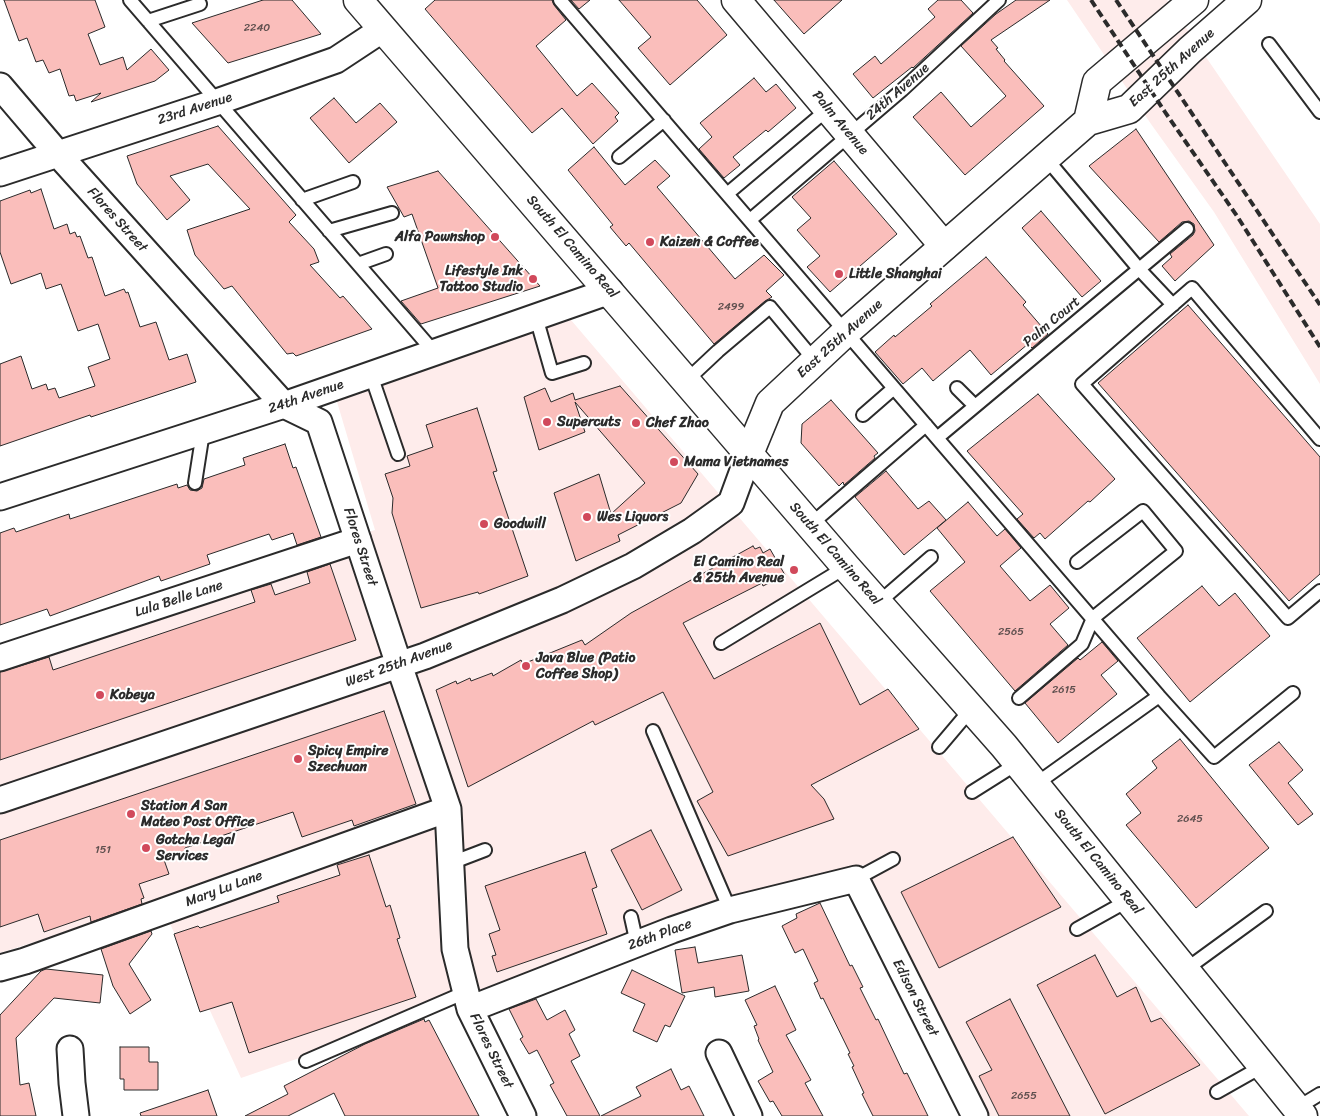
<!DOCTYPE html>
<html>
<head>
<meta charset="utf-8">
<style>
	body { margin:0 }
	canvas { display:block; background:#fff }
</style>
</head>
<body>
<canvas width="1320" height="1116"></canvas>
<script>
const c = document.querySelector('canvas').getContext('2d');
c.lineJoin = 'round';
function fillPath(path, color) { c.fillStyle = color; c.fill(path, 'evenodd'); }
const poly = rows => new Path2D(rows.map(r => 'M' + r).join(''));
function trace(path, color, width, dash) { c.strokeStyle = color; c.lineWidth = width; c.lineCap = dash ? 'butt' : 'round'; c.setLineDash(dash || []); c.stroke(path); }
function write(font, color, halo, rows, align = 'center') {
  c.font = font + ' Sriracha,sans-serif'; c.lineWidth = 4; c.setLineDash([]); c.textBaseline = 'middle'; c.strokeStyle = halo; c.fillStyle = color; for (const [text, x, y, turn = 0] of rows) {
    c.save(); c.translate(x, y); c.rotate((+turn || 0) * Math.PI / 180); c.textAlign = isNaN(turn) ? turn : align; if (halo) c.strokeText(text, 0, 0); c.fillText(text, 0, 0); c.restore();
  }
}
const built = poly([
	[1067,0,1167,0,1320,224,1320,384,1214,212,1151,124],
	[571,320,1249,1116,990,1116,863,865,241,1078,160,902,0,953,0,650,375,530,335,395]
]);
const building = poly([
	[4,0,95,0,105,27,88,34,100,65,123,57,127,70,151,49,169,70,155,81,91,102,101,93,76,101,74,95,69,96,60,69,49,73,43,60,36,62,27,38,19,41,4,0],
	[263,0,292,0,321,34,228,63,192,23,263,0],
	[435,0,552,0,554,5,566,20,536,46,577,96,592,83,619,113,615,117,618,121,593,144,562,108,532,133,425,9,435,0],
	[571,0,590,0,579,9,571,0],
	[619,0,697,0,727,35,670,85,638,48,651,37,619,0],
	[774,0,842,0,804,34,774,0],
	[938,0,961,0,973,13,913,68,912,67,873,98,853,74,875,56,881,64,935,17,928,9,938,0],
	[1016,0,1050,0,991,40,998,48,996,49,1005,60,1004,61,1044,106,965,175,913,117,941,92,971,127,1006,96,961,46,996,14,1016,0],
	[754,78,766,92,776,84,796,108,768,132,766,130,733,157,740,165,724,178,699,149,712,137,700,123,754,78],
	[334,98,356,123,380,103,397,122,349,163,310,118,334,98],
	[218,126,296,215,289,222,314,249,319,262,310,265,340,298,343,296,372,329,296,356,293,353,287,354,232,286,224,289,195,255,187,230,250,209,208,164,170,176,190,200,167,220,137,184,127,156,218,126],
	[1136,129,1214,245,1175,281,1162,266,1172,257,1170,254,1193,235,1195,231,1194,224,1189,221,1182,222,1159,242,1089,166,1136,129],
	[594,147,625,185,655,160,670,176,657,187,735,279,764,255,784,275,766,291,772,297,765,301,714,344,629,243,626,246,610,227,613,225,568,170,594,147],
	[834,161,897,234,830,292,807,267,820,256,797,230,811,218,792,197,834,161],
	[438,171,540,286,421,324,401,301,438,288,412,214,404,217,387,187,438,171],
	[41,189,54,229,67,224,70,234,75,232,77,237,80,236,88,258,92,257,105,296,124,289,126,293,128,292,140,327,156,322,169,360,187,354,196,382,91,417,90,415,0,446,0,364,21,356,32,389,46,384,48,390,55,388,59,398,95,386,88,367,110,359,98,324,78,331,61,284,46,289,41,273,11,284,0,252,0,201,30,190,31,193,41,189],
	[1041,211,1101,281,1082,297,1022,228,1041,211],
	[986,257,1026,302,1023,305,1048,334,1032,348,1028,344,991,375,970,350,933,381,922,368,903,384,875,352,894,335,895,337,932,306,930,304,986,257],
	[1188,305,1320,457,1320,574,1289,601,1098,383,1188,305],
	[620,386,698,474,681,503,618,535,620,541,576,561,554,493,599,474,611,514,645,483,575,402,585,432,539,450,524,397,545,388,551,402,573,393,575,400,620,386],
	[1038,394,1115,479,1090,502,1088,501,1045,539,1040,533,1034,538,1017,519,1023,514,967,451,1038,394],
	[831,400,878,453,874,456,875,458,844,485,843,482,839,486,801,443,802,424,831,400],
	[477,408,497,471,493,472,528,576,479,594,478,592,421,608,392,513,393,498,385,474,410,466,407,456,433,447,426,425,477,408],
	[285,444,293,468,296,467,321,537,297,545,293,533,272,540,269,534,207,555,210,564,161,581,159,576,50,616,47,609,0,625,0,533,14,528,16,532,69,514,70,519,177,484,178,488,187,485,190,490,197,491,202,488,204,479,245,465,243,458,285,444],
	[886,471,918,509,929,501,946,520,904,555,855,497,886,471],
	[968,502,997,536,1005,529,1021,548,1000,566,1030,601,1050,585,1069,608,1050,624,1068,645,1015,691,930,591,965,562,937,528,968,502],
	[753,546,755,549,760,547,763,553,770,549,785,575,763,586,762,583,683,623,714,679,820,623,860,705,888,689,919,729,811,785,824,799,834,819,728,856,697,801,713,792,663,692,595,725,593,721,468,787,436,690,456,681,457,684,470,678,471,681,492,673,493,676,521,660,523,664,582,640,585,645,631,613,753,546],
	[330,564,356,640,0,760,0,672,49,657,53,670,255,602,251,590,271,584,275,595,310,583,307,572,330,564],
	[1202,586,1219,606,1235,593,1270,636,1190,702,1137,638,1202,586],
	[1102,642,1118,661,1101,675,1117,694,1058,743,1025,703,1078,658,1080,660,1102,642],
	[384,711,416,804,354,826,352,820,302,837,293,812,185,848,186,851,163,857,169,874,139,884,144,898,141,899,142,904,91,922,90,916,44,932,38,914,0,927,0,840,384,711],
	[1180,739,1269,848,1196,908,1126,825,1141,813,1126,794,1157,768,1152,761,1180,739],
	[1279,742,1303,770,1288,783,1313,814,1298,825,1249,765,1279,742],
	[651,830,682,890,642,910,611,850,651,830],
	[1013,837,1061,907,939,968,901,892,1013,837],
	[585,852,597,887,592,889,607,934,497,972,492,956,496,955,489,934,500,930,485,886,585,852],
	[369,855,386,907,390,905,400,938,397,939,416,997,249,1053,232,1002,200,1012,174,934,198,926,200,928,279,902,277,896,340,875,337,865,369,855],
	[820,903,850,966,852,965,863,987,860,988,876,1020,878,1019,904,1074,907,1073,928,1116,873,1116,862,1094,864,1093,852,1067,854,1066,848,1054,850,1053,823,998,821,999,814,983,818,981,803,949,795,953,782,926,797,918,796,914,820,903],
	[151,931,152,934,129,964,151,1000,130,1014,113,986,101,949,151,931],
	[695,947,698,963,742,955,749,991,715,997,714,987,682,993,675,950,695,947],
	[1095,955,1117,997,1136,987,1151,1022,1161,1018,1200,1065,1105,1114,1037,985,1095,955],
	[46,969,103,975,100,1003,54,998,16,1038,20,1085,29,1083,36,1116,0,1116,0,1015,41,971,46,969],
	[632,970,685,996,670,1027,665,1025,657,1042,633,1031,645,1004,621,993,632,970],
	[775,986,796,1030,786,1035,811,1080,805,1083,823,1116,782,1116,773,1101,770,1102,758,1081,773,1072,758,1040,759,1039,754,1026,757,1025,745,1000,775,986],
	[536,999,547,1020,565,1010,575,1030,569,1034,580,1056,571,1061,600,1116,567,1116,550,1085,554,1083,537,1050,529,1054,520,1039,523,1037,509,1009,536,999],
	[1010,999,1070,1116,999,1116,979,1076,992,1070,966,1022,1010,999],
	[424,1019,425,1022,429,1020,479,1116,345,1116,334,1093,288,1116,245,1116,288,1094,284,1086,365,1044,424,1019],
	[120,1047,149,1047,149,1062,158,1062,158,1090,124,1090,124,1079,120,1079,120,1047],
	[671,1069,681,1090,689,1086,704,1116,601,1116,641,1096,636,1087,671,1069],
	[208,1090,217,1116,141,1116,140,1113,208,1090]
]);
const service = poly([
	[130,0,434,352],
	[560,0,1159,696,1214,757,1293,693],
	[148,21,200,4],
	[1269,44,1320,112],
	[619,157,664,120],
	[1045,157,1139,269,1173,305],
	[727,194,828,109],
	[302,200,353,182],
	[750,220,902,90,999,0],
	[329,231,392,213],
	[358,264,386,254],
	[536,317,552,373,584,363],
	[371,375,398,454],
	[686,381,718,351,770,307,815,361],
	[957,388,975,406],
	[863,415,894,388],
	[937,438,1187,229],
	[1320,439,1192,288,1082,384,1288,618,1320,591],
	[195,483,203,432],
	[810,525,926,425],
	[878,603,931,557],
	[721,643,846,567],
	[1019,698,1082,644,1093,618,1176,551,1143,511,1077,562],
	[653,731,730,910],
	[939,747,972,708],
	[1036,784,1159,696],
	[972,792,1018,763],
	[451,863,485,850],
	[856,879,893,859],
	[631,917,637,944],
	[1077,929,1129,900],
	[1185,970,1266,911],
	[306,1061,466,992],
	[1217,1092,1263,1066],
	[1297,1108,1320,1094]
]);
const minor = poly([
	[0,86,58,154,284,405,319,422,399,665,448,809,455,949,470,1009,523,1116],
	[0,173,217,102,336,60,383,29],
	[0,497,284,405,610,291],
	[0,658,358,540],
	[0,800,425,656,562,600,633,566,692,531,731,503,749,454],
	[0,968,25,961,448,809],
	[470,1009,672,930,730,910,856,879,975,1116],
	[70,1049,72,1083,76,1116],
	[719,1053,749,1116]
]);
const tertiary = poly([
	[736,0,944,246]
]);
const secondary = poly([
	[1088,121,1097,82,1194,0],
	[749,454,770,403,846,332,1088,121,1129,109,1190,50,1247,0]
]);
const primary = poly([
	[358,0,846,567,1004,746,1303,1116]
]);
const rail = poly([
	[1091,0,1165,112,1237,216,1320,347],
	[1116,0,1320,305]
]);
const markers = [
	[495,237,5,"#d1495b"],
	[650,242,5,"#d1495b"],
	[839,274,5,"#d1495b"],
	[533,279,5,"#d1495b"],
	[547,422,5,"#d1495b"],
	[636,423,5,"#d1495b"],
	[674,462,5,"#d1495b"],
	[587,517,5,"#d1495b"],
	[484,524,5,"#d1495b"],
	[794,570,5,"#d1495b"],
	[526,666,5,"#d1495b"],
	[100,695,5,"#d1495b"],
	[298,759,5,"#d1495b"],
	[131,814,5,"#d1495b"],
	[146,848,5,"#d1495b"]
];
const numberNames = [
	["2240",257,28],
	["2499",731,307],
	["2565",1011,632],
	["2615",1064,690],
	["2645",1190,819],
	["151",103,850],
	["2655",1024,1096]
];
const streetNames = [
	["East 25th Avenue",1172,68,-42],
	["24th Avenue",898,92,-41],
	["23rd Avenue",195,109,-18],
	["Palm Avenue",840,123,50],
	["Flores Street",117,220,48],
	["South El Camino Real",572,247,49],
	["Palm Court",1052,322,-40],
	["East 25th Avenue",840,339,-42],
	["24th Avenue",306,397,-19],
	["Flores Street",360,547,72],
	["South El Camino Real",835,554,49],
	["Lula Belle Lane",179,599,-18],
	["West 25th Avenue",399,664,-20],
	["South El Camino Real",1098,862,51],
	["Mary Lu Lane",224,889,-20],
	["26th Place",660,935,-20],
	["Edison Street",915,998,63],
	["Flores Street",491,1051,64]
];
const poiNames = [
	["Alfa Pawnshop",485,237,"right"],
	["Kaizen & Coffee",660,242],
	["Lifestyle Ink",523,271,"right"],
	["Tattoo Studio",523,287,"right"],
	["Little Shanghai",849,274],
	["Supercuts",557,422],
	["Chef Zhao",646,423],
	["Mama Vietnames",684,462],
	["Wes Liquors",597,517],
	["Goodwill",494,524],
	["El Camino Real",784,562,"right"],
	["& 25th Avenue",784,578,"right"],
	["Java Blue (Patio",536,658],
	["Coffee Shop)",536,674],
	["Kobeya",110,695],
	["Spicy Empire",308,751],
	["Szechuan",308,767],
	["Station A San",141,806],
	["Mateo Post Office",141,822],
	["Gotcha Legal",156,840],
	["Services",156,856]
];
fillPath(built, '#feeceb');
fillPath(building, '#fabebb');
trace(building, '#2b2b2b', 1);
trace(service, '#2b2b2b', 16);
trace(minor, '#2b2b2b', 29);
trace(tertiary, '#2b2b2b', 31);
trace(secondary, '#2b2b2b', 31);
trace(primary, '#2b2b2b', 31);
trace(service, '#fff', 12);
trace(minor, '#fff', 25);
trace(tertiary, '#fff', 28);
trace(secondary, '#fff', 28);
trace(primary, '#fff', 28);
trace(rail, '#2b2b2b', 4, [8, 4]);
for (const [x, y, r, color] of markers) { const dot = new Path2D(); dot.arc(x, y, r, 0, 2 * Math.PI); c.fillStyle = color; c.fill(dot); trace(dot, '#fff', 2); }
write('11px', '#5f504f', null, numberNames);
write('14px', '#2b2b2b', '#fff', streetNames);
write('bold 14px', '#2b2b2b', '#fff', poiNames, 'left');
</script>
</body>
</html>
